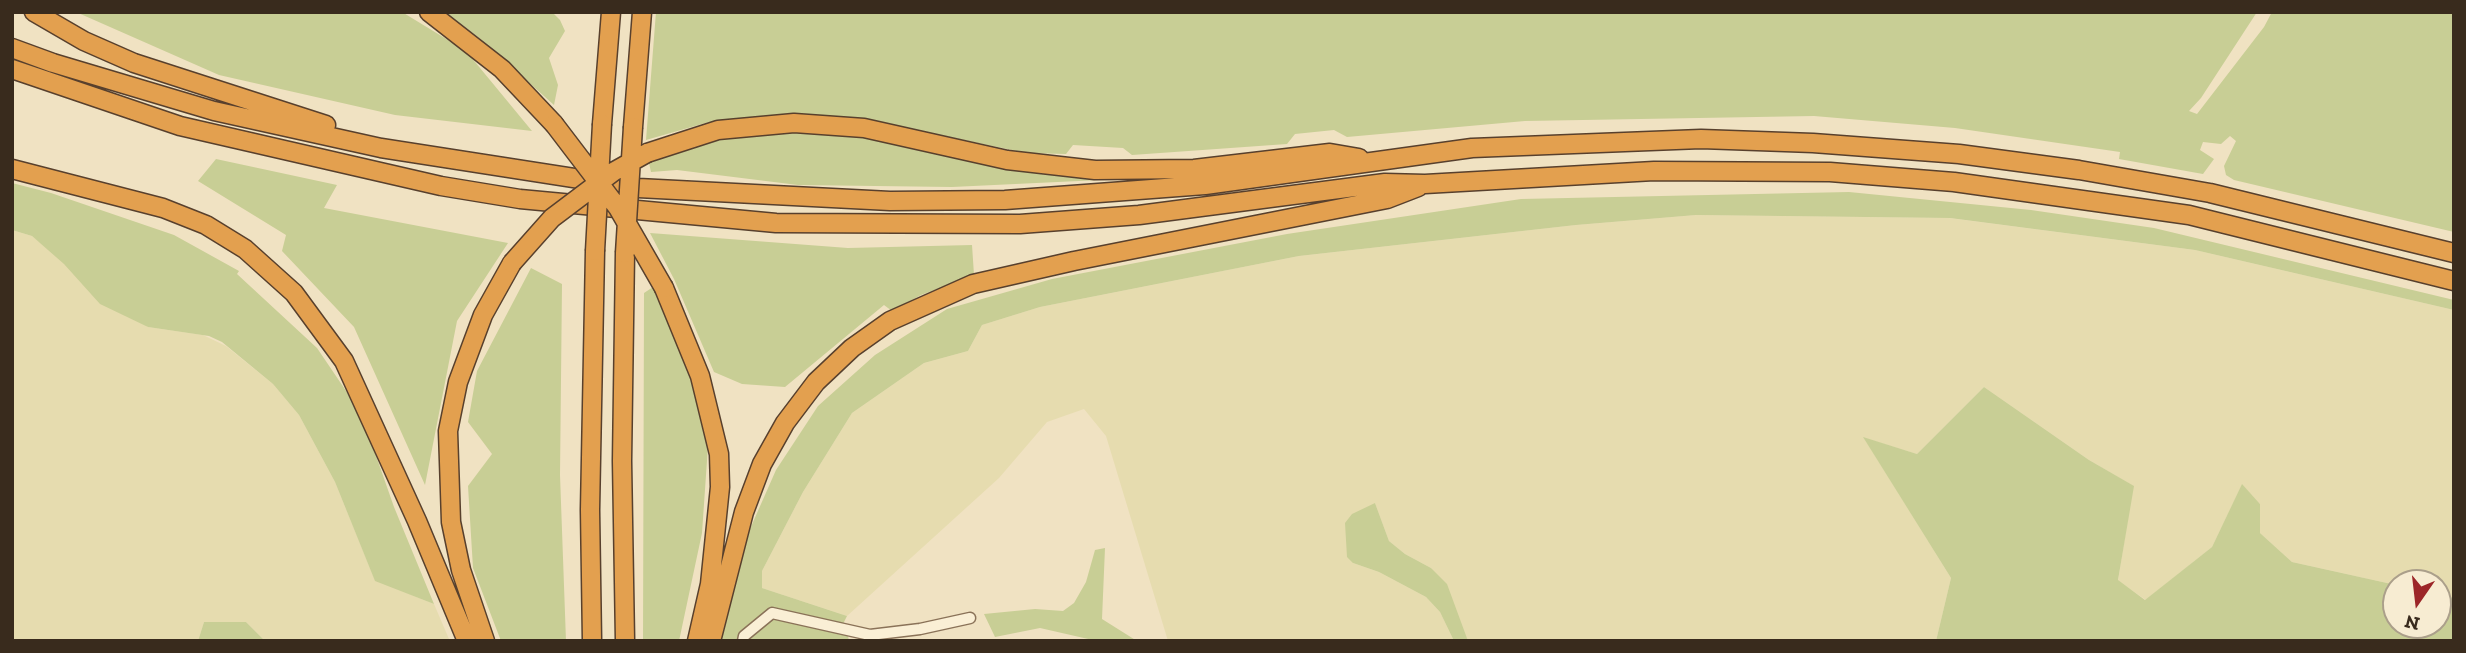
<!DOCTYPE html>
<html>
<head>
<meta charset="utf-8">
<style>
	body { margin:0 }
	#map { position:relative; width:2466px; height:653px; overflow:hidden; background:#f0e2c2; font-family:"Zilla Slab",serif }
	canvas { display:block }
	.frame { position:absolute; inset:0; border:14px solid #392b1d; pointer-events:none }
	.north { position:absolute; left:2382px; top:569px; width:70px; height:70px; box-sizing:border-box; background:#f7ecd2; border:2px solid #ab9f8a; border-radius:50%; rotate:194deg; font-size:19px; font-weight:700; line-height:28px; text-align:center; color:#392b1d }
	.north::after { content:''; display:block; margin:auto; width:24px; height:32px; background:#9c2628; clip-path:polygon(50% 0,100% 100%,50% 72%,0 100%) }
</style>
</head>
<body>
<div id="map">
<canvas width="2466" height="653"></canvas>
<div class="frame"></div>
<div class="north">N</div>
</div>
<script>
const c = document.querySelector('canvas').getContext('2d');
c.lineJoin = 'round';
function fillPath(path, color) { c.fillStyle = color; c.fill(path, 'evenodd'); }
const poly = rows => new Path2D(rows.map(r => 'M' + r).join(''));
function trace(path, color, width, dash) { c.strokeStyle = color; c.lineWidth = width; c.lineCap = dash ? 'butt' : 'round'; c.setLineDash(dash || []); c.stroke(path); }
const farmland = poly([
	[1696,215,1949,218,2195,250,2454,310,2454,598,2438,594,2438,583,2396,585,2292,562,2260,533,2260,504,2242,485,2212,547,2146,600,2118,581,2133,486,2089,460,1984,387,1917,454,1864,438,1951,578,1936,641,1468,641,1431,568,1405,554,1389,541,1375,503,1353,563,1379,572,1426,597,1440,612,1454,641,1168,641,1106,436,1084,409,1047,422,999,478,847,616,762,588,762,571,803,492,852,413,924,363,968,351,982,325,1040,307,1299,256,1576,225],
	[12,230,32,236,148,327,203,335,226,346,273,384,299,415,335,482,375,580,434,604,449,639,265,641,246,622,204,622,198,641,12,641]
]);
const green = poly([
	[76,12,402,12,466,51,532,131,395,115,219,75],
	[445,12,552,12,560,20,565,31,549,58,558,85,554,105,478,37],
	[656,12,2257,12,2201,98,2189,111,2197,114,2264,27,2272,12,2454,12,2454,232,2234,180,2226,175,2224,166,2236,141,2230,136,2221,144,2203,142,2200,150,2214,159,2203,174,2119,159,2120,152,1955,128,1814,116,1525,121,1347,137,1334,130,1295,134,1287,144,1132,155,1123,148,1073,145,1066,154,1026,153,868,120,795,113,709,122,646,140],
	[770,131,859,137,1043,174,1100,180,952,187,798,185,677,170,651,172,649,163,676,151,725,138],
	[216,159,337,185,324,208,508,243,457,321,425,485,354,327,282,251,286,235,198,181],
	[12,183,51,193,174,235,239,271,237,274,317,348,361,413,394,507,434,604,375,581,335,482,299,415,273,384,222,342,209,336,148,327,100,304,64,264,32,236,12,230],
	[1849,192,2031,210,2154,228,2454,300,2454,310,2195,250,1950,218,1696,215,1576,225,1299,256,1040,307,982,325,968,351,924,363,852,413,803,492,762,571,762,588,847,616,838,634,848,636,849,641,721,641,746,538,776,470,818,406,875,355,947,309,1052,279,1287,234,1521,199],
	[650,233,848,248,972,245,974,275,921,295,892,311,884,305,785,387,742,384,714,372,674,279],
	[531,268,562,284,560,475,566,641,501,641,473,568,468,486,492,454,468,422,477,371],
	[653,287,679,343,697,393,708,446,702,533,679,641,643,641,644,293],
	[1984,387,2089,460,2134,486,2118,580,2145,600,2212,547,2242,484,2260,504,2260,533,2292,562,2396,585,2396,625,2438,625,2438,594,2454,598,2454,641,1936,641,1951,578,1863,437,1917,454],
	[1375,503,1389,541,1405,554,1431,568,1447,584,1468,641,1454,641,1440,612,1426,597,1379,572,1353,563,1347,557,1345,523,1352,514],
	[1105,548,1102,619,1137,641,1097,641,1040,628,995,637,984,614,1035,609,1063,611,1074,603,1086,582,1095,550],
	[204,622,246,622,265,641,198,641]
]);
const street = poly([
	[743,641,744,636,772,613,870,635,920,629,970,618]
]);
const highway = poly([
	[34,12,84,41,134,63,326,125],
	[429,12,502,69,554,124],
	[12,48,53,63,214,111,381,148,638,188,890,201,1005,200,1205,185,1472,148,1701,139,1813,143,1959,154,2079,170,2210,193,2454,253],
	[12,69,180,126,441,186,520,199,776,223,1020,224,1139,215,1385,183,1425,184,1654,171,1830,172,1954,182,2189,215,2454,281],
	[602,124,611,12],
	[633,127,642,12],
	[647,153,718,130,794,123,864,128,1007,160,1095,170,1194,169,1330,153,1359,158],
	[12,169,163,208,206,225,245,249,294,293,344,361,417,521,467,641],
	[664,288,700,376,719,454,720,487,710,584,697,641],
	[485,641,461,570,451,522,448,431,458,382,483,315,512,263],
	[592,641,590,510,595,251],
	[625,641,622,461,625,253],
	[711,641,744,512,762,464,785,423,816,382,852,348,890,321,973,284,1074,261,1387,199,1418,187]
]);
const highwayBridge = poly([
	[554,124,618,208,664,288],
	[595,251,602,124],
	[625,253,633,127],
	[512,263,552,218,613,172,647,153]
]);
fillPath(farmland, '#e6dcaf');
fillPath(green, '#c8ce95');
trace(street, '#8a7258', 13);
trace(highway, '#58402d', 21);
trace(street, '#faefd5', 10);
trace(highway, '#e3a04f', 18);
trace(highwayBridge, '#58402d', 21, []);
trace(highwayBridge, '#e3a04f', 18);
</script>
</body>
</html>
